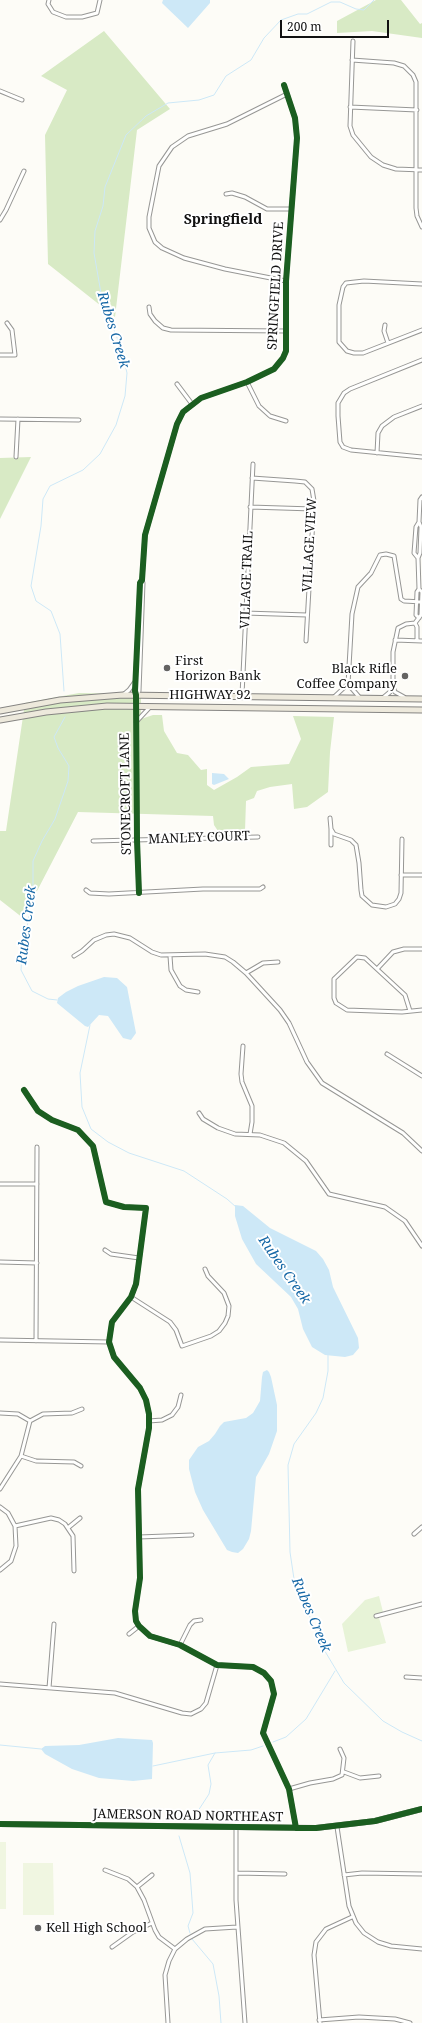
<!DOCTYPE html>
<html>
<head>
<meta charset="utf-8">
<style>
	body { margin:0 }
	#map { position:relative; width:422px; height:2023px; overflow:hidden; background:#fdfcf7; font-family:"Noto Serif",serif }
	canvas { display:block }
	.scale { position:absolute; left:280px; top:20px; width:109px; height:18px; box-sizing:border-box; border:2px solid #111; border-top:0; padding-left:5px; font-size:12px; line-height:14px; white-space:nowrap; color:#111; -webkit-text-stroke:3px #fff; paint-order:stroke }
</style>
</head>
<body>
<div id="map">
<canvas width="422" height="2023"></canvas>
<div class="scale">200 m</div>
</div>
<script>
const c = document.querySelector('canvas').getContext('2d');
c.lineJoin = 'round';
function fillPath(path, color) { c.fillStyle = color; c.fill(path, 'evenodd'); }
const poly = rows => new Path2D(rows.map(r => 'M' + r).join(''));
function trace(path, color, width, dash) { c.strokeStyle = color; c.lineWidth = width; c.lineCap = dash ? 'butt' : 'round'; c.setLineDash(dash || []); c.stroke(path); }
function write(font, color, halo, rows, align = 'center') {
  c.font = font + ' "Noto Serif",serif'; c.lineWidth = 4; c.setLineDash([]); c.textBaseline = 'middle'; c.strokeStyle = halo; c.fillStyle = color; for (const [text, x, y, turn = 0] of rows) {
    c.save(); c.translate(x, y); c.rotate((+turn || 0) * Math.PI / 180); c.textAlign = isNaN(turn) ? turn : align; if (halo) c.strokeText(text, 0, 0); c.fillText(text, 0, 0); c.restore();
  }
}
const green = poly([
	[379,1596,383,1612,378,1614,386,1643,348,1652,342,1624,365,1600]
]);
const forest = poly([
	[376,0,401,0,420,24,422,23,422,38,372,31,337,33,337,21],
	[104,31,170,109,137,130,115,317,48,264,45,135,67,90,41,76],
	[31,457,0,519,0,458],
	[79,693,141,694,141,719,153,715,162,715,164,731,177,753,188,755,201,770,207,769,207,785,214,790,237,777,251,767,289,764,301,739,293,716,334,717,330,752,328,792,307,807,294,809,292,784,270,787,257,791,254,798,246,801,245,831,218,831,214,825,213,816,78,812,23,918,0,900,0,831,6,831,25,703]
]);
const pitch = poly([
	[0,1842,6,1842,6,1909,0,1909],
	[23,1863,53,1863,54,1915,23,1915]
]);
const water = poly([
	[163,0,210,0,210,3,188,28,164,5,162,3],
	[212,773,224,774,229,779,214,785,212,784],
	[104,977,117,978,127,987,136,1033,131,1040,123,1038,108,1016,99,1015,88,1027,85,1026,57,1003,58,998,66,992,78,986],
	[235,1205,243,1206,270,1228,316,1251,323,1259,329,1270,333,1287,358,1338,359,1348,353,1355,345,1357,325,1355,312,1347,303,1329,298,1309,291,1297,256,1264,242,1239,235,1216],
	[267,1370,269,1372,271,1377,277,1405,277,1431,269,1454,256,1477,251,1531,249,1539,243,1549,238,1553,232,1552,227,1550,203,1510,195,1492,189,1469,189,1460,198,1447,209,1441,215,1434,220,1426,224,1422,246,1418,253,1413,260,1401,262,1377,263,1372],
	[118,1738,152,1740,153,1743,152,1779,133,1781,99,1778,72,1769,45,1754,41,1749,45,1746,79,1745]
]);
const stream = poly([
	[64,691,60,634,51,611,36,601,31,586,41,526,43,499,50,486,83,470,100,454,116,425,125,396,127,373,121,348,102,299,94,253,95,231,103,206,105,187,126,135,146,116,168,103,199,100,214,95,226,76,251,60,264,38,281,20,298,14,307,14,331,2,340,2,356,9,364,10,374,0],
	[57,1000,48,999,32,991,21,970,22,954,28,922,33,884,33,861,42,841,55,819,68,781,69,766,58,748,54,737,65,717],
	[90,1025,80,1073,82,1107,91,1129,108,1142,129,1153,184,1171,227,1199,236,1207],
	[328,1354,328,1371,323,1398,316,1413,294,1444,288,1465,290,1552,294,1579,323,1648,344,1683,383,1721,402,1732,422,1741],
	[273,1742,286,1737,306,1719,335,1671],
	[0,1745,41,1749],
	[153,1766,215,1753,251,1750,263,1746],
	[196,1814,209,1794,211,1784,208,1765,215,1753],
	[179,1836,190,1873,193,1913,188,1926,190,1933],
	[192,1939,213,1964,219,1996,221,2023]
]);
const street = poly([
	[49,0,48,4,53,12,66,17,82,17,97,13,100,0],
	[353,41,350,126,353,135,371,157,383,165,396,169,422,170],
	[352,60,394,63,404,66,413,75,416,82,416,208,417,216,422,227],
	[0,91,22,100],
	[350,107,417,110],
	[226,194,232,193,245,197,267,209,291,209],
	[0,220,6,210,24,171],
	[286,281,225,269,184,258,162,248,155,242,149,228,149,217,159,166,172,147,188,136,227,124,287,94],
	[422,284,364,281,346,283,343,287,339,305,339,342,347,351,354,353,363,353,422,330],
	[149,307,150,314,155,321,163,328,171,330,286,331],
	[385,325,384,331,388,343],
	[0,355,15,355,12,330,7,323],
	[422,360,350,389,344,393,338,403,338,416,340,442,343,447,351,450,422,457],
	[247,382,259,406,270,416,286,421],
	[177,384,192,404],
	[0,419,79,420],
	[377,453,378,433,382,426,394,417,422,406],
	[16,457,18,419],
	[252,478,295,481,305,482,312,489,314,501,306,641],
	[250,507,313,509],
	[418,558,420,553,421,527,419,522,420,500,422,497],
	[245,613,307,615],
	[419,618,416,615,417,592,419,589],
	[415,623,417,627,417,641],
	[395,640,422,641],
	[348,684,352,614,358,587,371,573,380,555,386,554,394,556,401,599,404,601,422,602],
	[348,684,360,698],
	[393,687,395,692,404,697],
	[123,695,129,690,134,683],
	[136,695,139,691,143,583,142,580],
	[242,695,253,464],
	[334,697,348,684],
	[384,697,390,692,393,687,393,652,398,628,406,624,415,623,421,615,422,592,419,589,418,558,414,553,416,527,419,522],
	[136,722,150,707],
	[330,818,331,829,334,834,351,840,356,845,359,863,361,890,362,896,372,905,386,907,395,904,399,899,401,893,402,839],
	[331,829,331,845],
	[93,841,258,837],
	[401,875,422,875],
	[86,890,90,893,109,894,203,889,260,889,263,887],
	[139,893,137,840,136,695,135,691,140,583,142,580,145,535,177,424,183,412,201,398,247,382,274,369,283,358,286,351,286,281,297,138,295,118,284,85],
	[74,956,82,951,94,940,106,935,114,934,130,938,152,952,161,955,205,954,225,957,233,962,246,973,280,1010,289,1023,307,1062,322,1083,403,1133,422,1151],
	[170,956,171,970,180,986,186,990,198,992],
	[377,969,393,952,404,949,422,949],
	[246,973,263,963,278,962],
	[410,1011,405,995,365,958,357,957,334,979,334,998,336,1003,347,1010,402,1012,422,1010],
	[243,1046,241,1074,242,1082,252,1106,252,1122,250,1134],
	[387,1054,422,1076],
	[24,1090,38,1111,52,1120,78,1130,93,1146,106,1202,124,1207,146,1208,136,1284,131,1297,112,1322,109,1342,114,1357,140,1388,146,1400,149,1414,149,1428,138,1489,140,1578,135,1611,136,1621,139,1626,150,1636,180,1645,217,1665,253,1667,264,1673,271,1681,274,1694,263,1733,289,1789,296,1828],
	[199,1113,203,1119,218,1128,235,1134,260,1135,284,1143,306,1161,329,1194,385,1207,405,1221,422,1246],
	[0,1184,37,1184],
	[105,1250,111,1254,139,1258],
	[0,1262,37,1263],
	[131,1297,170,1322,176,1330,182,1346,211,1336,219,1331,225,1323,228,1316,229,1306,224,1293,208,1276,205,1269],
	[0,1340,109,1342],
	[36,1341,37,1147],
	[0,1413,18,1414,30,1421],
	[149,1421,162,1420,172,1415,178,1407,181,1395],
	[21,1456,36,1461,74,1462,81,1466],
	[0,1489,21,1456,30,1421,43,1414,72,1413,82,1409],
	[0,1507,8,1513,15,1526,16,1546,11,1561,0,1570],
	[15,1526,51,1518,59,1520,65,1524,73,1536,74,1571],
	[69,1527,80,1518],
	[414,1534,422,1527],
	[139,1537,192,1535],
	[376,1616,422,1604],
	[129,1634,139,1626],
	[180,1645,190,1625,194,1621,201,1620],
	[406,1677,422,1678],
	[0,1684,115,1693,182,1713,191,1714,201,1709,206,1703,217,1665],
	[49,1688,54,1624],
	[344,1772,360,1778,379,1776],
	[289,1789,310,1783,333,1779,342,1775,344,1758,340,1749],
	[337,1827,349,1906,356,1923,364,1933,378,1942,391,1946,422,1949],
	[236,1828,236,1900,245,2023],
	[105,1870,128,1879,137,1887,144,1900,155,1930,159,1937,175,1949],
	[236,1873,285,1874],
	[344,1875,362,1873,422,1874],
	[137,1887,152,1875],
	[112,1947,133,1932,152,1923],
	[319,2020,359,2017,395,2019,410,2023],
	[168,2023,165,1975,169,1961,175,1949,187,1939,205,1929,237,1927],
	[320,2023,314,1955,316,1942,326,1929,352,1917]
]);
const secondary = poly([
	[0,1824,316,1828,375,1821,422,1809]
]);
const primary = poly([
	[0,711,60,700,123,695,422,699],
	[0,720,46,712,107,706,422,710]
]);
const cycleway = poly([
	[139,893,137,840,136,695,135,691,140,583,142,580,145,535,177,424,183,412,201,398,247,382,274,369,283,358,286,351,286,281,297,138,295,118,284,85],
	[24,1090,38,1111,52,1120,78,1130,93,1146,106,1202,124,1207,146,1208,136,1284,131,1297,112,1322,109,1342,114,1357,140,1388,146,1400,149,1414,149,1428,138,1489,140,1578,135,1611,136,1621,139,1626,150,1636,180,1645,217,1665,253,1667,264,1673,271,1681,274,1694,263,1733,289,1789,296,1828],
	[0,1824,316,1828,375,1821,422,1809]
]);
const markers = [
	[167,668,4,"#646362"],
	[405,676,4,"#646362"],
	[38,1928,4,"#646362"]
];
const streetNames = [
	["SPRINGFIELD DRIVE",276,286,-87],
	["VILLAGE VIEW",310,545,-87],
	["VILLAGE TRAIL",247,580,-88],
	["HIGHWAY 92",210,695],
	["STONECROFT LANE",126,794,-91],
	["MANLEY COURT",199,838,-2],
	["JAMERSON ROAD NORTHEAST",188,1816,1]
];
const poiNames = [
	["First",175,661],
	["Horizon Bank",175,676],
	["Black Rifle",397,669,"right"],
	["Coffee Company",397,684,"right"],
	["Kell High School",46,1928]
];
const neighbourhoodNames = [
	["Springfield",223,220]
];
const waterNames = [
	["Rubes Creek",113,330,73],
	["Rubes Creek",27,925,-83],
	["Rubes Creek",284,1270,55],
	["Rubes Creek",311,1615,67]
];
fillPath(green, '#e7f3d7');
fillPath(forest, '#d8eac5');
fillPath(pitch, '#f0f6e1');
fillPath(water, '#cde8f7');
trace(stream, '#cde8f7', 1);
trace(street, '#979795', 5);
trace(secondary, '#8e8d8b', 6);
trace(primary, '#858482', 7);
trace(street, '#fffffe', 3);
trace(secondary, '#f6f4eb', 4.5);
trace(primary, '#ede9dc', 5);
trace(cycleway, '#1b5e20', 6);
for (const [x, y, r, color] of markers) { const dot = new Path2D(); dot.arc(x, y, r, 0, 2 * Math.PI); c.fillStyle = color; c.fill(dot); trace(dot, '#fff', 1.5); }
write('13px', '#111', '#fff', streetNames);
write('13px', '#111', '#fff', poiNames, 'left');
write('bold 14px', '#111', '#fff', neighbourhoodNames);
write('italic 14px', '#1768a6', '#fff', waterNames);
</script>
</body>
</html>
